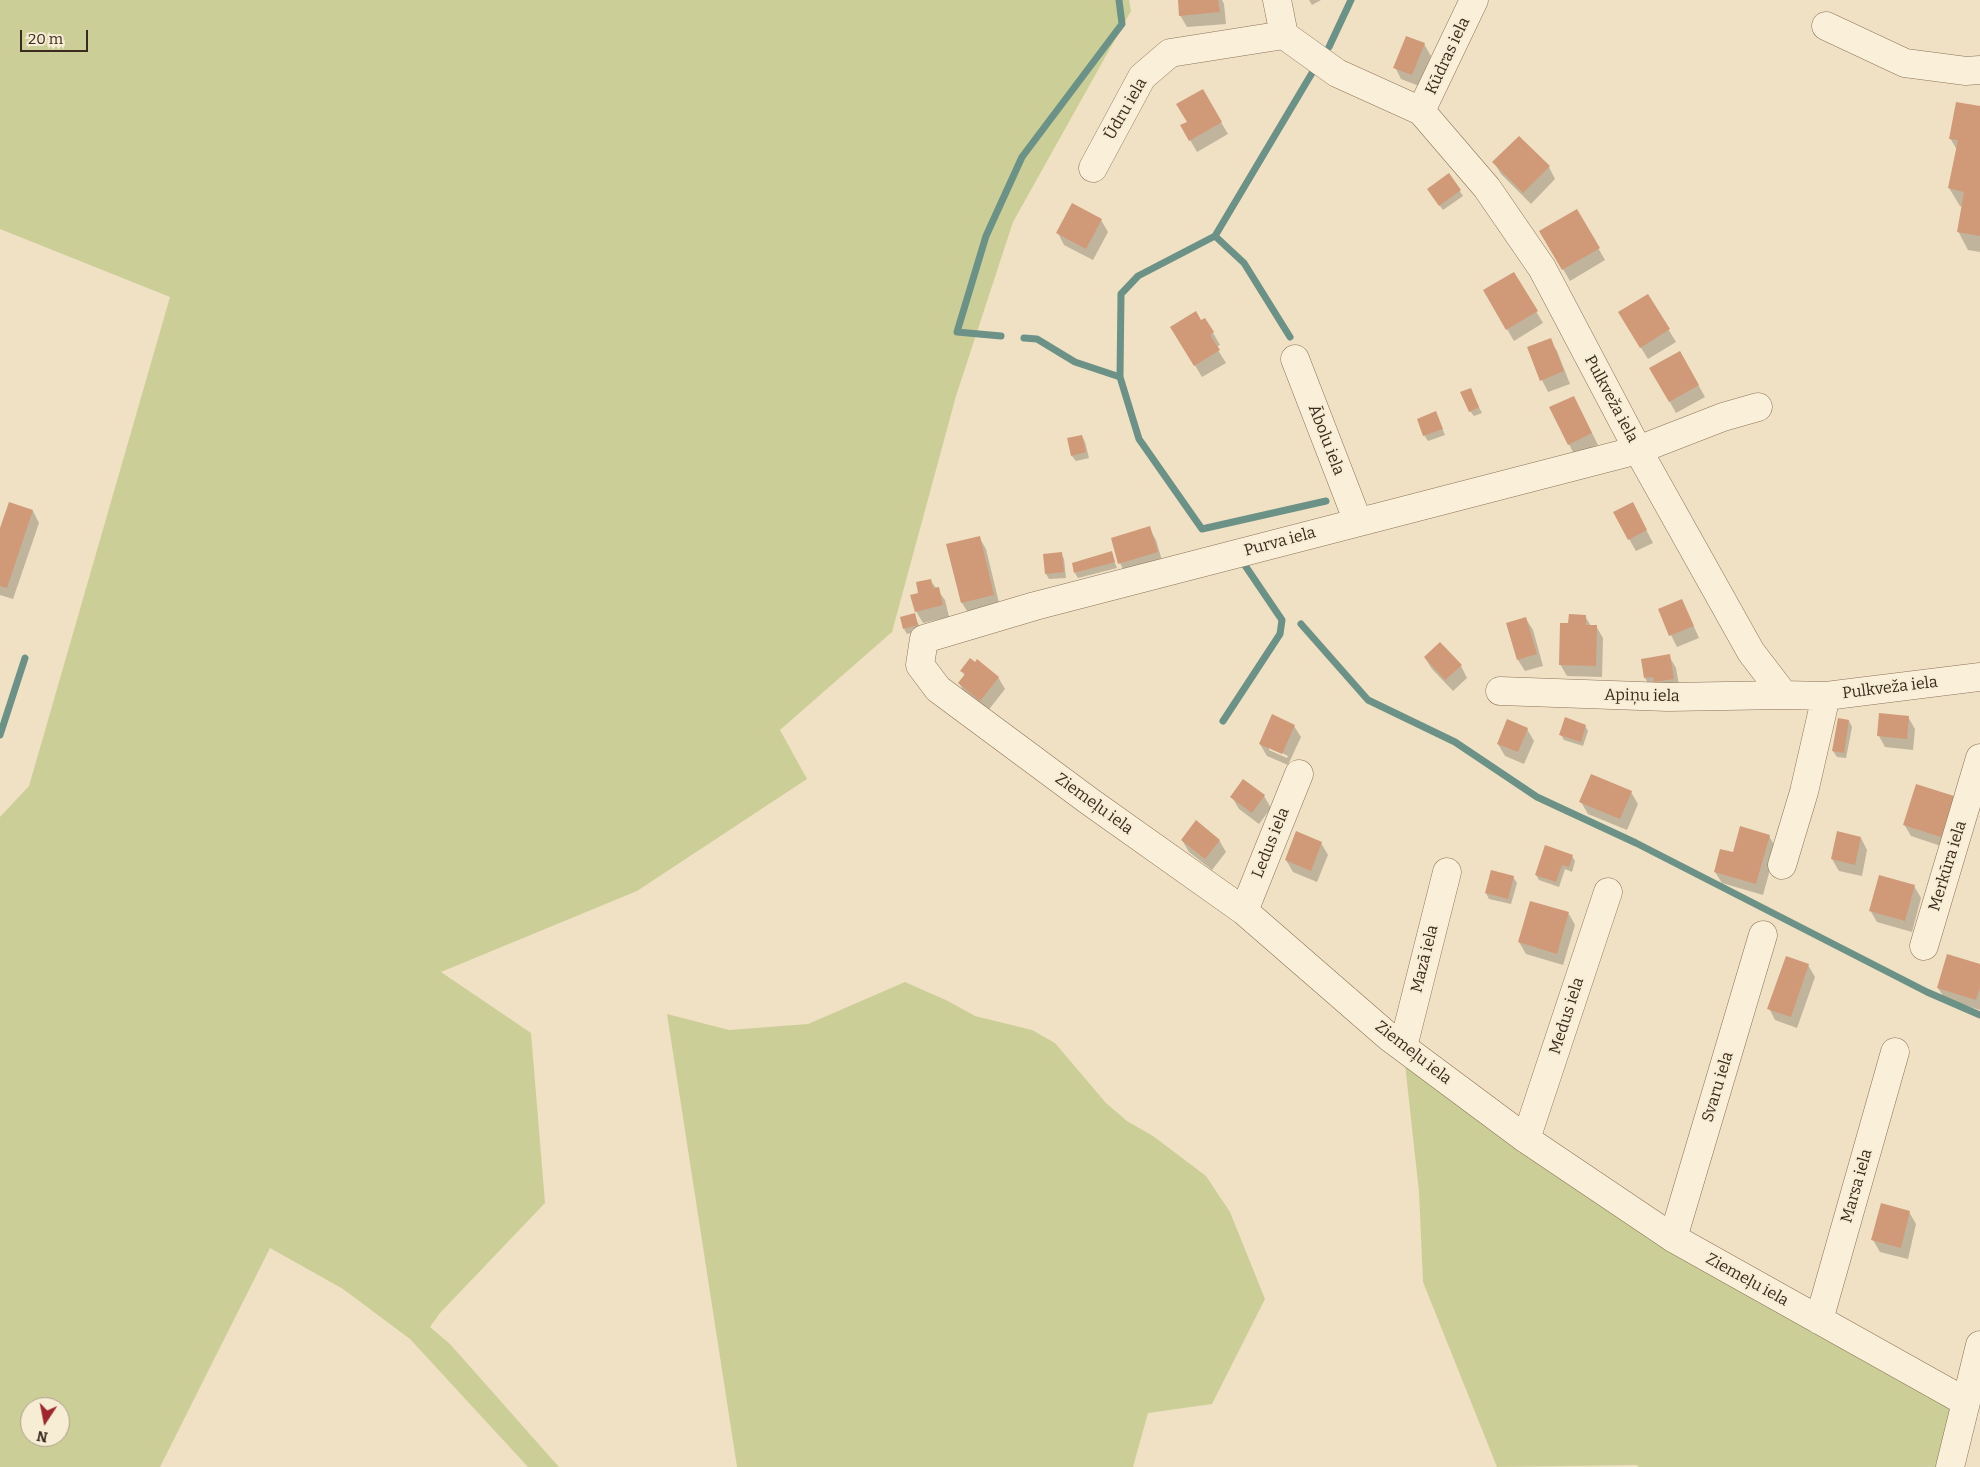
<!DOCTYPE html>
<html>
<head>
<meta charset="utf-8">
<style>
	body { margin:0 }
	#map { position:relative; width:1980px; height:1467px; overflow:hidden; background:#f0e1c4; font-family:Bitter,serif }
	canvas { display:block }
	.north { position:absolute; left:20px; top:1397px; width:50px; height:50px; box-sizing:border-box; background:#f7ecd4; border:1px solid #ac9f8b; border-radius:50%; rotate:191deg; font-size:14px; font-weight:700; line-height:20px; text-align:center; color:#3b2b1e }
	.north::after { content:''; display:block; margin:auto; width:18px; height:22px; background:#9e262c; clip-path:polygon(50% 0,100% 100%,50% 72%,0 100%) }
	.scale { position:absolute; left:20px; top:30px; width:68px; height:22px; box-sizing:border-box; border:2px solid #3b2b1e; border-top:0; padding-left:6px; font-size:15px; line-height:18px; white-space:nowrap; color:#3b2b1e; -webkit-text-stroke:4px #f7ecd4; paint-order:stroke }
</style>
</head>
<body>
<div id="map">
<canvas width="1980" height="1467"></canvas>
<div class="north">N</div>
<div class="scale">20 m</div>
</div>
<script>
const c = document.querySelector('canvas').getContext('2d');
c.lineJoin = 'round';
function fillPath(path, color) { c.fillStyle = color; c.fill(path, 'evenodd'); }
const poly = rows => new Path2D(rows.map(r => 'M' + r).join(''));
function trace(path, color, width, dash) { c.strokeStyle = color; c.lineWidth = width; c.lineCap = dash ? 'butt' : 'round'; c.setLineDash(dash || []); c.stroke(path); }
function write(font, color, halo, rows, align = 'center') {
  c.font = font + ' Bitter,serif'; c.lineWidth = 4; c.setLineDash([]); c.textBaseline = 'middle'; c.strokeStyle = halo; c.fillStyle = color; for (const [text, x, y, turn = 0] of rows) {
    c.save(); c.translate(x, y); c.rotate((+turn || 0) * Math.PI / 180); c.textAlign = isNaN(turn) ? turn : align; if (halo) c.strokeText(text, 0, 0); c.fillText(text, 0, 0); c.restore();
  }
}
const green = poly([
	[0,0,1129,0,1131,11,1013,222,956,396,892,632,780,730,807,779,637,891,441,972,531,1033,545,1203,440,1313,430,1327,450,1344,559,1467,528,1467,410,1339,343,1289,270,1248,160,1467,0,1467,0,817,29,786,170,297,0,229],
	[30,1407,60,1407,60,1437,30,1437],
	[905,982,948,1001,975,1016,1032,1030,1055,1043,1106,1103,1127,1121,1153,1136,1206,1176,1230,1212,1265,1299,1212,1404,1148,1413,1133,1467,737,1467,667,1014,729,1030,808,1024],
	[1404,1055,1655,1243,1953,1408,1940,1467,1639,1467,1637,1465,1497,1467,1423,1282,1419,1192]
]);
const shadow = poly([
	[1179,0,1222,0,1224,4,1226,24,1187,27,1180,15],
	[1309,0,1321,0,1312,5],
	[1424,44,1431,56,1419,86,1401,79,1395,67],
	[1202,90,1228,134,1197,152,1182,126,1188,122],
	[1980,108,1980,252,1968,250,1958,231,1963,207,1960,206,1949,188,1957,150,1950,138],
	[1494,162,1549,167,1555,179,1531,204,1501,174],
	[1449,175,1463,196,1443,210,1432,195],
	[1577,211,1605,260,1570,281,1541,231],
	[1101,220,1108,232,1093,260,1064,245,1058,233],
	[1514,274,1543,323,1514,341,1485,291],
	[1648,296,1676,342,1648,359,1627,325],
	[1205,319,1220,345,1216,347,1226,363,1202,377,1179,339],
	[1550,340,1557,351,1570,384,1548,392,1542,380],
	[1680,352,1705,397,1676,413,1651,368],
	[1473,395,1482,413,1474,416,1470,411],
	[1580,409,1598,445,1575,456,1569,444],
	[1436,413,1445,435,1428,441,1424,435],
	[1082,436,1085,442,1089,458,1076,461,1072,456],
	[10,503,33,511,39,523,13,599,0,595,0,532],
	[1639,516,1653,543,1636,551,1629,539],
	[1149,528,1156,540,1163,564,1126,575,1120,563],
	[979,537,986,549,1000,607,969,614,962,603],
	[1061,553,1064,559,1066,578,1049,579,1046,574],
	[1111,553,1117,568,1078,578,1075,573],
	[930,580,945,600,949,617,923,623,916,611,920,594],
	[1682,600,1699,638,1677,647,1671,635],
	[914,614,921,630,907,634,904,629],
	[1585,616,1591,626,1596,626,1603,638,1602,677,1567,676,1560,664,1569,625],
	[1526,619,1533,630,1543,666,1525,671,1518,660],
	[1669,656,1676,668,1680,691,1652,690,1645,678],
	[1425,658,1461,666,1467,678,1453,691,1432,669],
	[962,671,998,677,1005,689,987,712,966,695,959,683,965,676],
	[1908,717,1915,729,1913,750,1885,747,1879,736],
	[1849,721,1852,727,1846,758,1837,757,1833,751],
	[1294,726,1301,737,1288,765,1267,756,1260,744],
	[1269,747,1288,756,1287,758,1269,750],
	[1585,726,1588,731,1583,746,1564,740,1561,735],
	[1527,729,1534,741,1524,764,1505,756,1498,744],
	[1631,792,1638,804,1627,830,1588,814,1581,802],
	[1264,796,1271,808,1259,824,1239,809,1232,797],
	[1953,797,1960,809,1947,848,1911,836,1904,824],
	[1769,836,1776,848,1763,895,1722,883,1715,872],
	[1861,838,1867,850,1862,876,1839,871,1832,859],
	[1182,840,1219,840,1226,852,1212,870,1189,852],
	[1321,843,1328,855,1317,882,1293,872,1286,860],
	[1572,856,1575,861,1572,872,1565,869,1559,887,1539,880,1536,875],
	[1513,877,1517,883,1511,904,1489,899,1486,893],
	[1914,886,1921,898,1912,932,1877,922,1870,910],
	[1569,914,1575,925,1563,965,1526,954,1519,942],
	[1808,965,1815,977,1797,1028,1775,1020,1769,1008],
	[1980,965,1980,1010,1945,999,1938,988],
	[1909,1212,1916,1224,1908,1259,1880,1252,1873,1240]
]);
const stream = poly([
	[1329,47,1351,0],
	[1312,73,1215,236,1138,276,1121,294,1120,377,1139,439,1202,529,1326,501],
	[1215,236,1244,263,1290,337],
	[1001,336,957,332,986,236,1022,157,1122,24,1119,0],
	[1024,338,1037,339,1075,362,1120,377],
	[1301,624,1368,700,1455,742,1537,797,1636,843,1927,992,1980,1015],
	[1223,721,1280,634,1282,620,1242,561],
	[0,735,25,658]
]);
const building = poly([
	[1178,0,1218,0,1220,12,1179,16],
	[1406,36,1425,43,1412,75,1393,68],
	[1203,89,1222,122,1189,141,1180,125,1187,122,1176,104],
	[1956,102,1980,106,1980,236,1957,232,1964,192,1948,188,1958,140,1949,139],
	[1519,136,1550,166,1523,193,1492,162],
	[1449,173,1461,190,1439,206,1427,189],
	[1072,203,1102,219,1086,249,1056,233],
	[1577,209,1600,248,1562,270,1539,231],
	[1514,272,1538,311,1506,330,1483,290],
	[1648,294,1670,329,1640,348,1618,312],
	[1196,311,1201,320,1205,318,1214,332,1210,335,1220,350,1194,366,1170,327],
	[1551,338,1564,371,1540,381,1527,347],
	[1680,351,1699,385,1669,402,1649,368],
	[1471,388,1479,407,1469,412,1460,392],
	[1574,396,1592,433,1568,445,1549,407],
	[1436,411,1443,429,1423,436,1417,419],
	[1082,435,1086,452,1071,456,1067,438],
	[9,502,33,510,7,588,0,586,0,528],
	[1633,502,1647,530,1628,540,1613,512],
	[1150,526,1158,552,1118,564,1111,538],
	[980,536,994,595,961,603,946,544],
	[1112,551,1115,562,1074,573,1072,563],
	[1062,552,1064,572,1045,574,1043,554],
	[931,579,933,588,939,587,943,605,915,612,910,595,918,593,916,582],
	[1682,599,1694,626,1669,636,1658,609],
	[915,613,918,625,903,629,900,617],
	[1569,614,1586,615,1586,625,1597,625,1596,666,1559,665,1560,623,1568,623],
	[1526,617,1537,654,1517,660,1506,623],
	[1440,642,1462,665,1445,680,1424,657],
	[1670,654,1674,679,1654,682,1653,677,1644,678,1641,659],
	[970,658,975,662,977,659,999,677,980,701,958,683,965,674,960,671],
	[1879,713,1909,716,1907,739,1877,736],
	[1272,714,1295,725,1282,754,1259,744],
	[1565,717,1586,725,1581,742,1559,735],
	[1838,718,1849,720,1844,753,1832,751],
	[1507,719,1528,728,1518,752,1497,744],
	[1591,774,1632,791,1620,819,1579,802],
	[1243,779,1265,795,1252,813,1230,797],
	[1916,784,1954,796,1941,837,1903,825],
	[1196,820,1220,840,1205,859,1181,840],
	[1740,826,1770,835,1756,884,1714,872,1720,849,1733,852],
	[1296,831,1322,842,1311,871,1285,860],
	[1837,831,1861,837,1855,865,1831,859],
	[1545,845,1573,855,1569,867,1562,865,1556,882,1535,875],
	[1491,870,1514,876,1508,899,1485,893],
	[1879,875,1915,885,1905,921,1869,911],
	[1530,901,1569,912,1557,954,1518,942],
	[1947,954,1980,964,1980,988,1976,1000,1937,988],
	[1786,956,1809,964,1791,1017,1767,1009],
	[1881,1203,1910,1211,1901,1248,1871,1240]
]);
const minor = poly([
	[1277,0,1284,35,1337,73,1421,111,1487,188,1542,268,1638,450,1751,652,1784,695,1826,696,1980,677],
	[1826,26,1905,63,1966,71,1980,70],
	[1421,111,1474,0],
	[1093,168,1142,77,1170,53,1284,35],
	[1295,359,1358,522],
	[1758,407,1723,417,1638,450,1035,606,924,639,920,665,938,689,1089,801,1244,911,1389,1037,1526,1139,1673,1238,1966,1402],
	[1500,691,1668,697,1784,695],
	[1782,865,1804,792,1826,696],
	[1244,911,1299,774],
	[1924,946,1980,758],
	[1403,1047,1447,872],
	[1526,1139,1608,892],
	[1673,1238,1763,935],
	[1819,1320,1895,1052],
	[1950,1467,1980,1345]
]);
const streetNames = [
	["Kūdras iela",1448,56,-65],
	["Ūdru iela",1126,109,-60],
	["Pulkveža iela",1611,399,62],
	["Ābolu iela",1326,440,69],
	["Purva iela",1280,542,-15],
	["Pulkveža iela",1890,688,-7],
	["Apiņu iela",1642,696,1],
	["Ziemeļu iela",1094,804,36],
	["Ledus iela",1271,843,-68],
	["Merkūra iela",1948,866,-73],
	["Mazā iela",1425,959,-76],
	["Medus iela",1567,1016,-72],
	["Ziemeļu iela",1413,1053,38],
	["Svaru iela",1718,1087,-73],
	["Marsa iela",1857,1186,-74],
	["Ziemeļu iela",1747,1280,29]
];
fillPath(green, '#cbcf97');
fillPath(shadow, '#0003');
trace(stream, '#6c9287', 7);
fillPath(building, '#d09978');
trace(minor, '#8c7259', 29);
trace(minor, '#faefd8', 28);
write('16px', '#3b2b1e', '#f7ecd4', streetNames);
</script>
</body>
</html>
